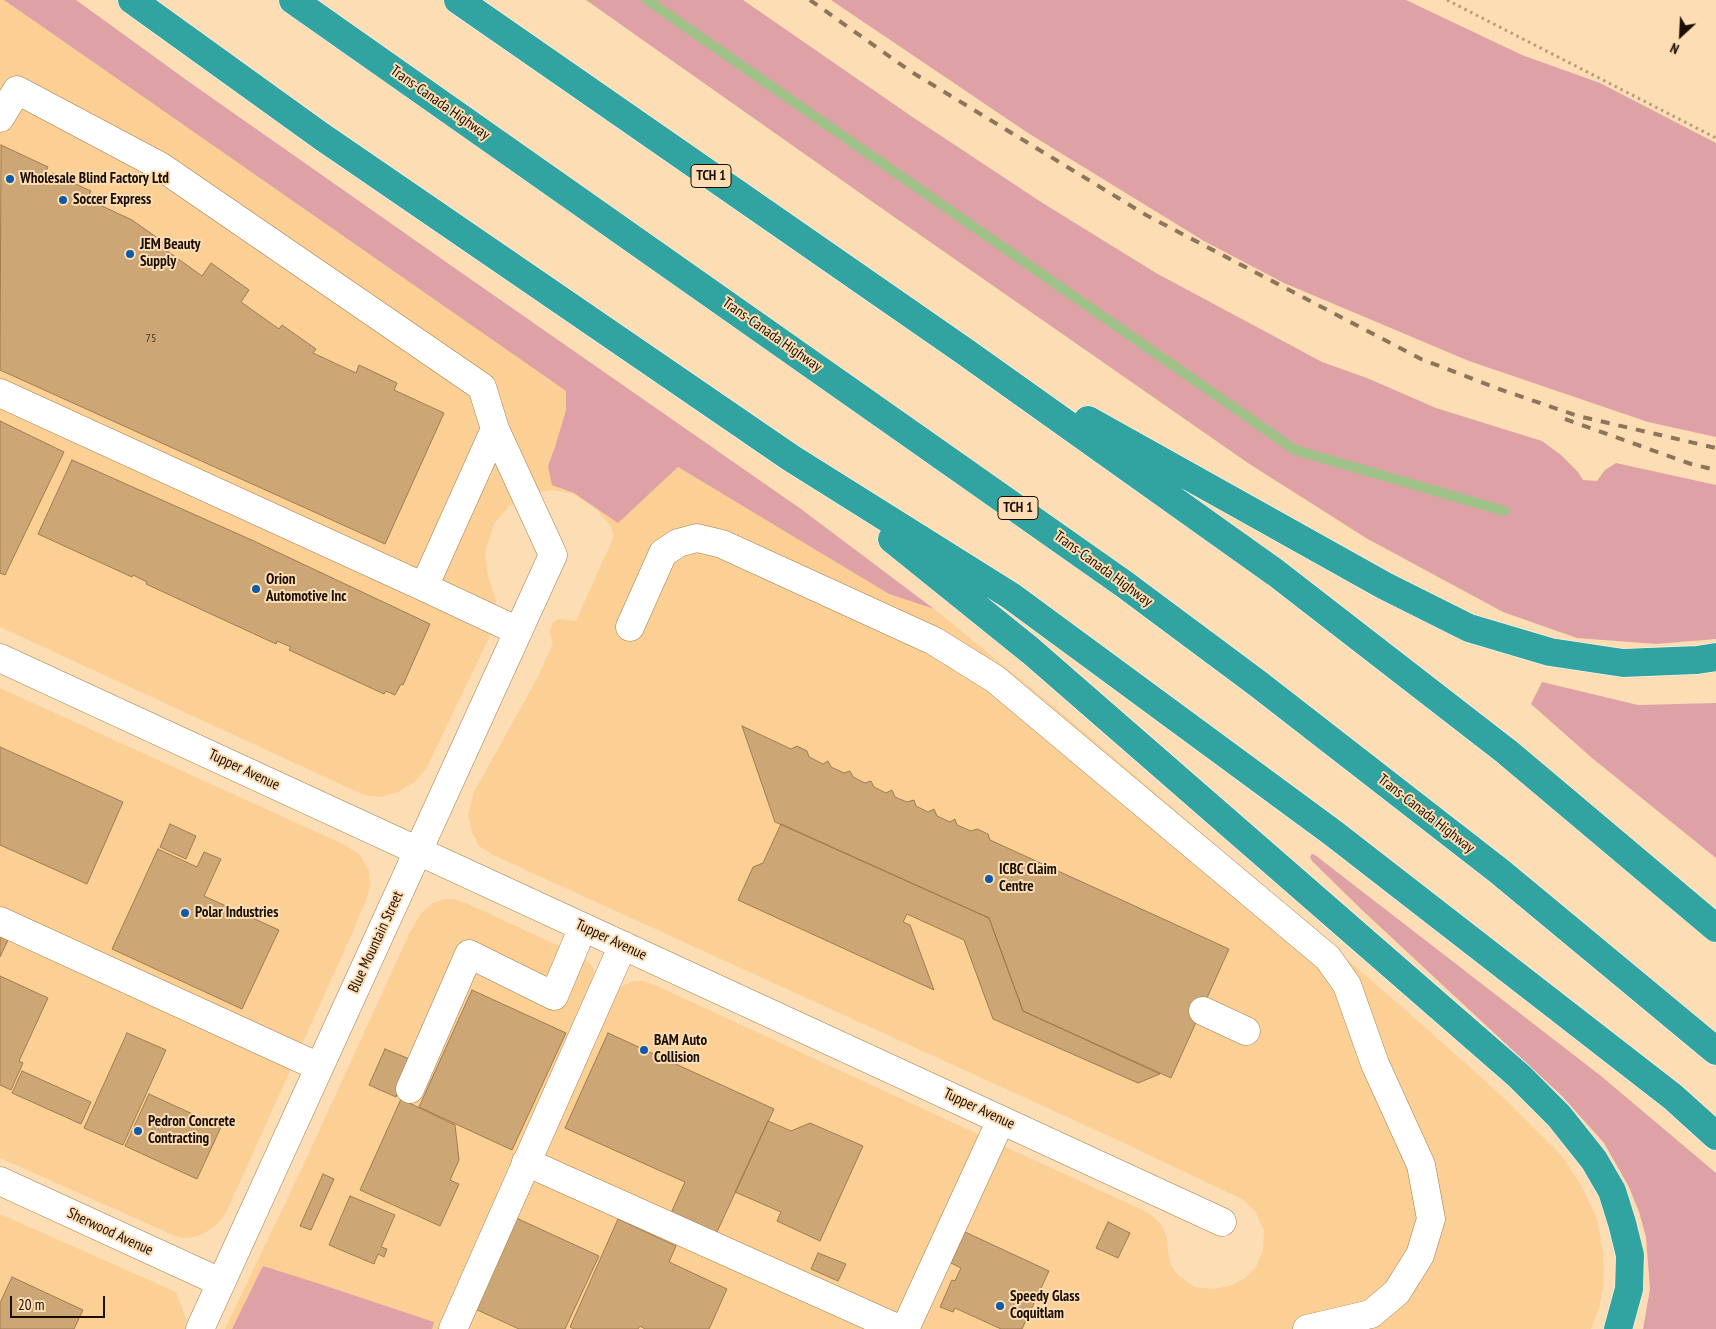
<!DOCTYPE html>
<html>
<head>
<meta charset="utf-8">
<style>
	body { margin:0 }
	#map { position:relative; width:1716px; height:1329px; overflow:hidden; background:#fdddb4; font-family:"PT Sans Narrow",sans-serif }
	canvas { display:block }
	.north { position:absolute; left:1656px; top:10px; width:50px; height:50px; -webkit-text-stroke:4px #fdddb4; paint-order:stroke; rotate:205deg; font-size:14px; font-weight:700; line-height:20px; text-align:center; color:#1b0e00 }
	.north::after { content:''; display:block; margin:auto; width:18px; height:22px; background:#1b0e00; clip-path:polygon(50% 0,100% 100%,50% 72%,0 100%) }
	.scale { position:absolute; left:10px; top:1296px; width:95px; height:22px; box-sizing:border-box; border:2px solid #1b0e00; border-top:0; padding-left:6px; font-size:15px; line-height:18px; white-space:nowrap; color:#1b0e00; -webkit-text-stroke:4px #fdddb4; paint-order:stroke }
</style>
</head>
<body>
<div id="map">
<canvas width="1716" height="1329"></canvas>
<div class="north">N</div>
<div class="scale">20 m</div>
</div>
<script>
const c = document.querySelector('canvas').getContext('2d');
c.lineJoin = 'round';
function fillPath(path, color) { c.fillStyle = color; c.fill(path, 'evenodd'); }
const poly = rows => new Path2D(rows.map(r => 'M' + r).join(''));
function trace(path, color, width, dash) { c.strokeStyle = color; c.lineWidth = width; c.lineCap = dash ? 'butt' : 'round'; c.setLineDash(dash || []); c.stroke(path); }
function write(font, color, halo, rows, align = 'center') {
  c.font = font + ' "PT Sans Narrow",sans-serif'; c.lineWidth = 4; c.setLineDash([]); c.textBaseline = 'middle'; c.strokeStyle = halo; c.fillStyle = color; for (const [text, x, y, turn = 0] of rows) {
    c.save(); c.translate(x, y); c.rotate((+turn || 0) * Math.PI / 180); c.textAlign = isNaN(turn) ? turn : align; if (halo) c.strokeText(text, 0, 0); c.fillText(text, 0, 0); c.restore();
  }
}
const built = poly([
	[0,0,4,0,566,391,678,467,889,594,934,609,1052,705,1172,807,1418,1021,1504,1098,1561,1155,1581,1185,1597,1219,1603,1252,1604,1283,1600,1306,1591,1329,225,1329,302,1168,411,930,422,912,433,903,445,899,455,899,468,904,583,957,593,967,594,974,620,987,633,981,644,981,655,985,1149,1213,1162,1225,1167,1238,1168,1252,1171,1266,1179,1276,1195,1287,1213,1289,1230,1286,1245,1278,1256,1267,1263,1250,1264,1231,1255,1211,1242,1199,1111,1137,493,855,479,846,472,832,468,815,473,794,538,677,553,643,549,632,553,622,559,619,576,621,614,536,610,525,597,510,574,494,553,490,533,493,509,506,494,524,485,552,488,576,495,597,497,614,487,642,427,767,416,781,398,792,381,797,364,795,0,627],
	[0,688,345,845,360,855,369,871,370,887,366,900,351,936,225,1215,217,1224,206,1232,195,1237,183,1238,173,1235,0,1158],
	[0,1214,176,1292,187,1321,186,1329,0,1329]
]);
const green = poly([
	[4,0,76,0,192,84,456,269,801,509,934,609,889,594,678,467,618,523,574,493,552,485,548,466,555,447,566,410,566,391],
	[586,0,743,0,911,116,1041,202,1156,273,1322,362,1367,378,1436,408,1542,441,1561,455,1578,472,1583,480,1597,481,1605,470,1616,463,1716,485,1716,639,1656,644,1577,638,1503,612,1366,538,1248,463,877,205],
	[831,0,1406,0,1522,55,1600,83,1716,143,1716,437,1648,422,1469,361,1284,283,1204,241,1028,133],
	[1542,682,1638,705,1716,703,1716,858,1592,758,1531,704],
	[1312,854,1315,855,1601,1076,1716,1173,1716,1329,1643,1329,1650,1289,1646,1237,1639,1212,1629,1187,1604,1143,1562,1096,1362,910,1312,861,1310,857],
	[263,1266,323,1285,434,1322,432,1329,232,1329]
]);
const stream = poly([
	[647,0,1295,450,1504,511]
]);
const building = poly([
	[1,145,48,167,42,179,48,182,52,173,91,191,87,199,132,220,166,244,163,248,202,276,211,263,249,290,241,302,279,329,282,325,316,349,313,353,356,373,359,365,397,383,394,390,444,413,385,544,0,370,1,145],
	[0,421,64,452,5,575,0,573,0,421],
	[72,460,256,542,430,624,403,685,401,684,395,695,386,691,384,694,289,650,291,647,277,641,276,644,146,584,147,582,133,575,132,577,38,534,72,460],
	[742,726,791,749,797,746,807,751,809,757,823,764,828,761,831,767,844,773,850,771,853,777,865,783,871,781,874,787,886,793,892,790,895,797,907,802,914,800,916,806,928,812,934,809,937,816,950,822,955,819,957,825,971,831,977,829,988,834,990,840,1229,949,1171,1078,1023,1011,989,918,775,822,742,726],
	[0,747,123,802,87,884,0,845,0,747],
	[170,824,196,836,186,859,160,847,170,824],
	[781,824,989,918,1023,1011,1160,1074,1138,1083,993,1019,964,940,907,914,903,922,910,925,934,990,738,900,753,867,763,863,781,824],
	[158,849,197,867,204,852,221,859,204,896,279,930,242,1009,112,949,158,849],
	[0,936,8,940,0,957,0,936],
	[0,976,48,998,19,1061,23,1063,11,1090,0,1085,0,976],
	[472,990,566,1033,512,1150,419,1107,472,990],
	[127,1033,166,1050,123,1145,84,1128,127,1033],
	[608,1033,774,1109,716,1234,671,1213,685,1182,565,1128,608,1033],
	[385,1049,412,1060,396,1097,369,1085,385,1049],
	[22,1071,91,1102,81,1124,12,1093,22,1071],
	[149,1094,221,1127,197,1179,125,1146,149,1094],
	[401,1099,455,1125,459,1160,450,1180,459,1184,440,1226,360,1190,401,1099],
	[768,1121,791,1131,810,1123,863,1146,820,1241,777,1221,781,1212,735,1192,768,1121],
	[323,1174,334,1179,311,1230,300,1226,323,1174],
	[350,1196,395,1215,381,1247,387,1249,384,1257,378,1254,374,1264,329,1245,350,1196],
	[514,1217,599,1256,565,1329,519,1329,473,1308,514,1217],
	[618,1219,676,1246,669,1262,727,1289,709,1329,645,1329,640,1326,638,1329,574,1329,570,1327,618,1219],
	[1108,1222,1130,1233,1118,1258,1096,1248,1108,1222],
	[965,1232,1049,1271,1022,1329,1001,1329,955,1308,953,1312,940,1307,952,1280,955,1281,961,1268,951,1263,965,1232],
	[818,1253,846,1264,838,1281,811,1269,818,1253],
	[12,1277,83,1310,74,1329,0,1329,0,1303,12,1277]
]);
const path = poly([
	[1447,0,1716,138]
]);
const minor = poly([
	[0,118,17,90,160,166,482,387,495,429,553,555,200,1329],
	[0,393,424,587,518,631],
	[424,587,495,429],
	[630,627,663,553,678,543,697,538,722,544,934,641,995,679,1328,958,1347,985,1375,1064,1421,1165,1431,1219,1420,1255,1397,1292,1371,1314,1307,1329],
	[0,658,1222,1222],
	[0,921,319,1067],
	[1203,1011,1246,1031],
	[410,1089,469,954,554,996,583,927],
	[526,1162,899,1329],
	[0,1181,220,1282],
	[453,1329,623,945],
	[905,1329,1001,1120]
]);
const highway = poly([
	[132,0,321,136,791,458,1011,596,1333,833,1673,1097,1716,1136],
	[293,0,1124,584,1257,683,1499,871,1716,1051],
	[458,0,964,351,1276,573,1507,752,1716,928],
	[1088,420,1385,586,1469,628,1550,652,1623,663,1697,660,1716,657],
	[892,539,1031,651,1519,1076,1559,1116,1594,1160,1612,1191,1622,1223,1630,1255,1629,1289,1618,1329]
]);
const rail = poly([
	[810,0,910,71,1146,215,1421,359,1499,389,1578,416,1716,448],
	[1565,419,1691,464,1716,470]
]);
const markers = [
	[10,179,5,"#0a5cab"],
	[63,200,5,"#0a5cab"],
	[130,254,5,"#0a5cab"],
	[256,589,5,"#0a5cab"],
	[989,879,5,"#0a5cab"],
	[185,913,5,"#0a5cab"],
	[644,1050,5,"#0a5cab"],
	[138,1131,5,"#0a5cab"],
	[1000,1306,5,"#0a5cab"]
];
const numberNames = [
	["75",151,339]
];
const shields = [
	[711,176,40],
	[1018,508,40]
];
const shieldNames = [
	["TCH 1",711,176],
	["TCH 1",1018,508]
];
const streetNames = [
	["Trans-Canada Highway",440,103,35],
	["Trans-Canada Highway",772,335,35],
	["Trans-Canada Highway",1103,569,36],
	["Tupper Avenue",244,770,25],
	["Trans-Canada Highway",1426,814,38],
	["Tupper Avenue",611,940,25],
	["Blue Mountain Street",376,942,-65],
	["Tupper Avenue",979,1109,25],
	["Sherwood Avenue",110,1232,25]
];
const poiNames = [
	["Wholesale Blind Factory Ltd",20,179],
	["Soccer Express",73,200],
	["JEM Beauty",140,245],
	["Supply",140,262],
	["Orion",266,580],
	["Automotive Inc",266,597],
	["ICBC Claim",999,870],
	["Centre",999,887],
	["Polar Industries",195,913],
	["BAM Auto",654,1041],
	["Collision",654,1058],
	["Pedron Concrete",148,1122],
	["Contracting",148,1139],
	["Speedy Glass",1010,1297],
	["Coquitlam",1010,1314]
];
fillPath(built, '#fccf95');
fillPath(green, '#dea1a6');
trace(stream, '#9ec287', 10);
fillPath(building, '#cca675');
trace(building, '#a17d4c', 1);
trace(minor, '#a07c4b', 29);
trace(highway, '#fff', 29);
trace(path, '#b69c7b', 3, [2.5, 4]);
trace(minor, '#fff', 28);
trace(highway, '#31a3a1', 28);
trace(rail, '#8c755a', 4, [9, 9]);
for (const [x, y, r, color] of markers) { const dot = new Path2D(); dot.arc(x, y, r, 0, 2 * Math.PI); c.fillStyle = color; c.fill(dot); trace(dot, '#fdddb4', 2); }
write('12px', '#47341d', null, numberNames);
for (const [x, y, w] of shields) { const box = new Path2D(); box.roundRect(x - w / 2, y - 11.5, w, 23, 4); c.fillStyle = '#fdddb4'; c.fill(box); trace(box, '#1b0e00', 1); }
write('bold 14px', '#1b0e00', null, shieldNames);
write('15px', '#1b0e00', '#fdddb4', streetNames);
write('bold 15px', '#1b0e00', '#fdddb4', poiNames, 'left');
</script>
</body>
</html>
